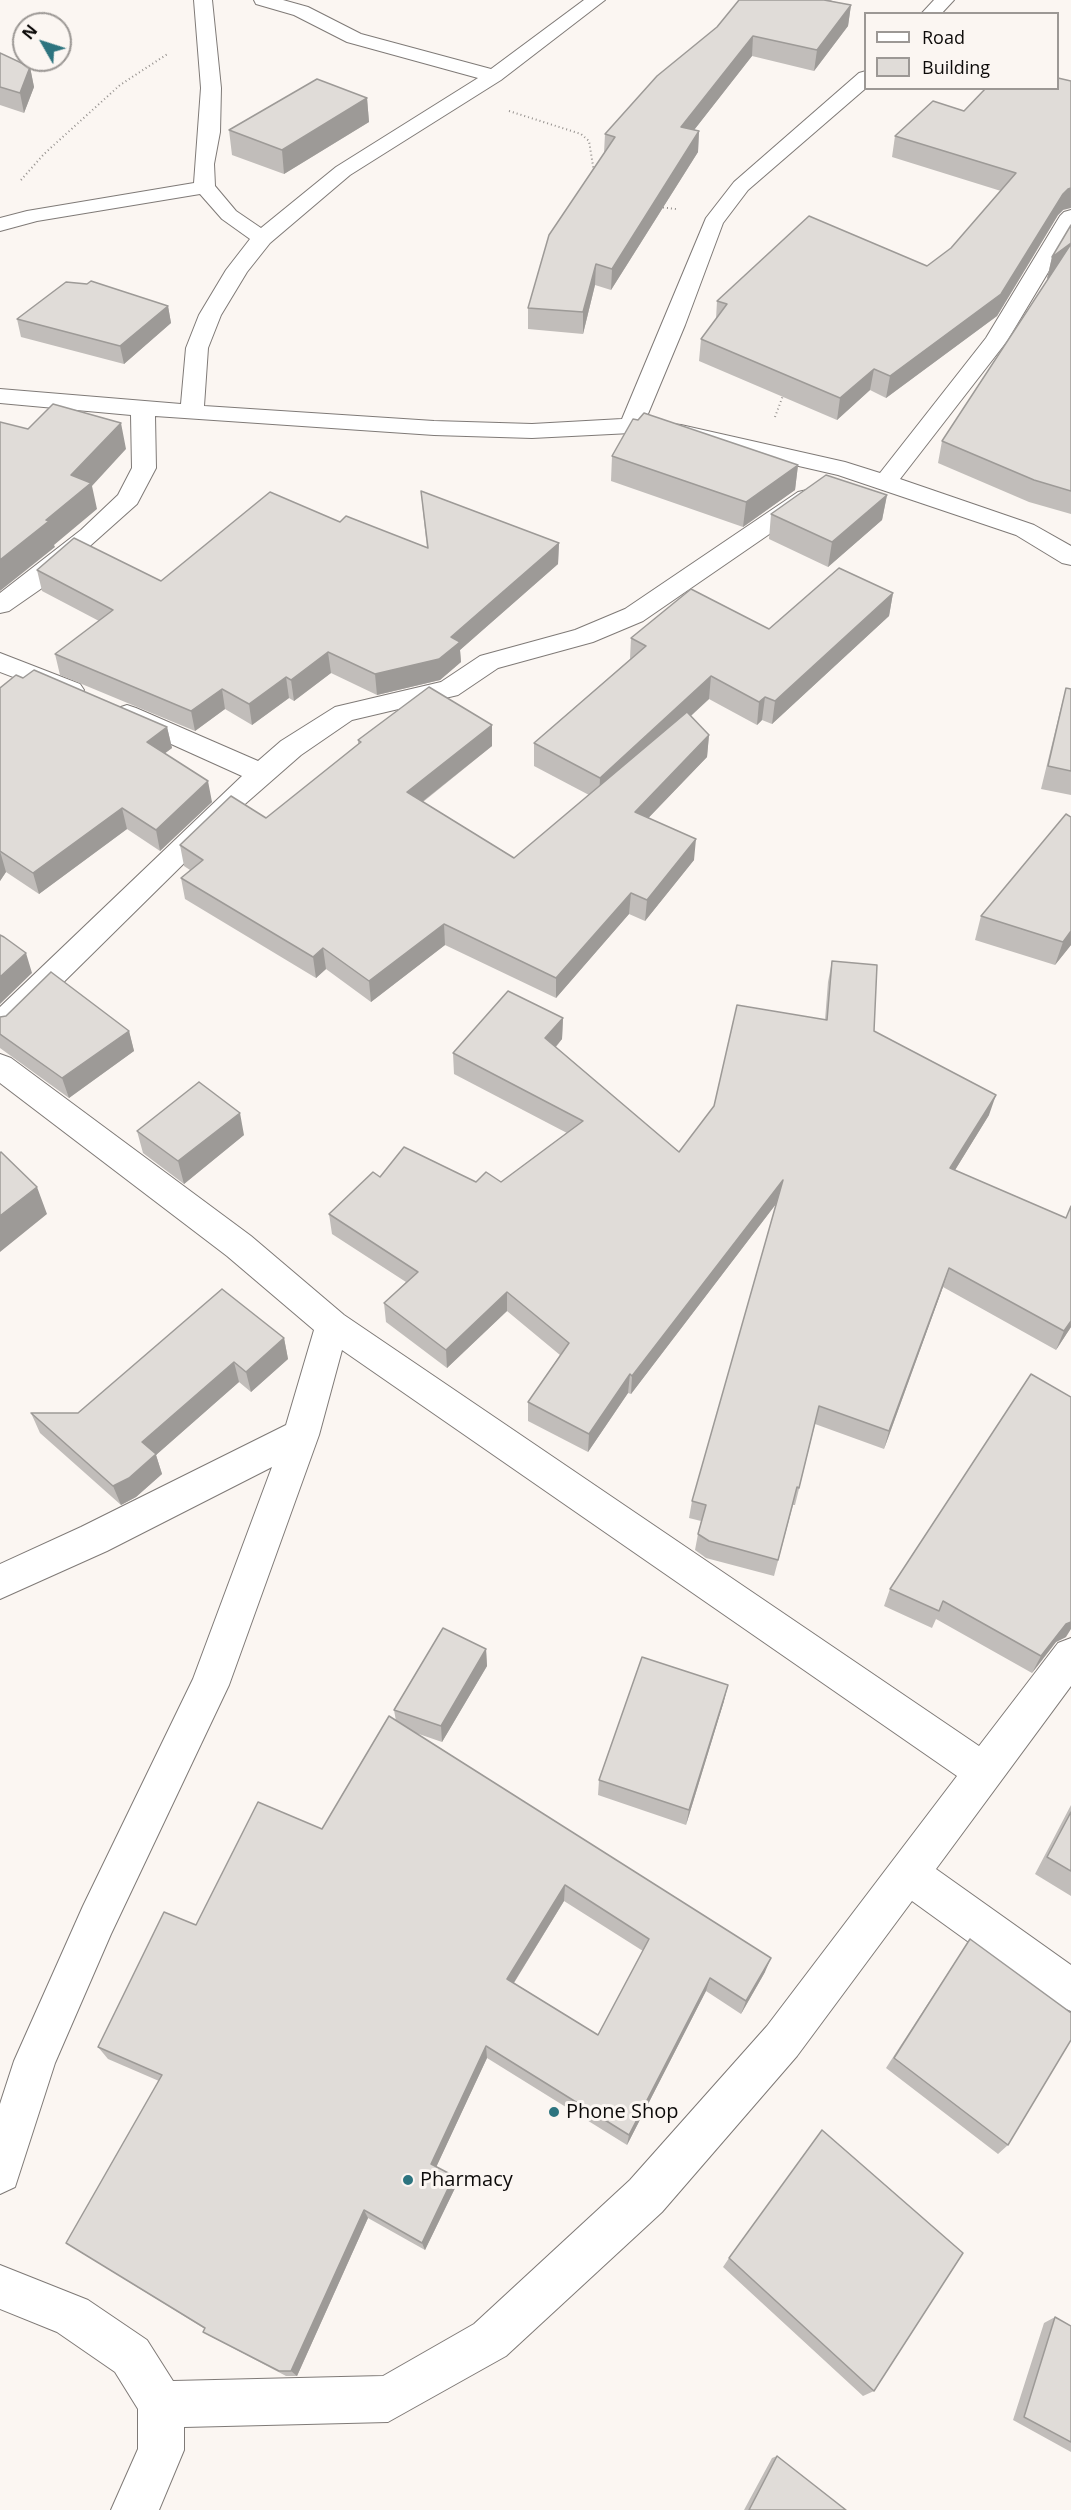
<!DOCTYPE html>
<html>
<head>
<meta charset="utf-8">
<style>
	body { margin:0 }
	#map { position:relative; width:1071px; height:2510px; overflow:hidden; background:#fbf6f2; font-family:"Open Sans",sans-serif }
	canvas { display:block }
	.legend { position:absolute; left:864px; top:12px; width:195px; height:78px; box-sizing:border-box; background:#fbf6f2; border:2px solid #9c9895; margin:0; padding:8px 10px; list-style:none; font-size:18px; color:#0d0b0a }
	.legend li { display:flex; align-items:center; gap:12px; height:30px }
	.legend b { width:30px; border:2px solid #9c9895 }
	.north { position:absolute; left:12px; top:12px; width:60px; height:60px; box-sizing:border-box; background:#fbf6f2; border:2px solid #9c9895; border-radius:50%; rotate:309deg; font-size:16px; font-weight:700; line-height:24px; text-align:center; color:#0d0b0a }
	.north::after { content:''; display:block; margin:auto; width:21px; height:27px; background:#2d747f; clip-path:polygon(50% 0,100% 100%,50% 72%,0 100%) }
</style>
</head>
<body>
<div id="map">
<canvas width="1071" height="2510"></canvas>
<ul class="legend">
<li><b style="height:8px;background:#fff"></b>Road</li>
<li><b style="height:16px;background:#e0dcd8"></b>Building</li>
</ul>
<div class="north">N</div>
</div>
<script>
const c = document.querySelector('canvas').getContext('2d');
c.lineJoin = 'round';
const poly = rows => new Path2D(rows.map(r => 'M' + r).join(''));
function trace(path, color, width, dash) { c.strokeStyle = color; c.lineWidth = width; c.lineCap = dash ? 'butt' : 'round'; c.setLineDash(dash || []); c.stroke(path); }
function fillPath(path, color) { c.fillStyle = color; c.fill(path, 'evenodd'); }
function write(font, color, halo, rows, align = 'center') {
  c.font = font + ' "Open Sans",sans-serif'; c.lineWidth = 6; c.setLineDash([]); c.textBaseline = 'middle'; c.strokeStyle = halo; c.fillStyle = color; for (const [text, x, y, turn = 0] of rows) {
    c.save(); c.translate(x, y); c.rotate((+turn || 0) * Math.PI / 180); c.textAlign = isNaN(turn) ? turn : align; if (halo) c.strokeText(text, 0, 0); c.fillText(text, 0, 0); c.restore();
  }
}
const path = poly([
	[509,111,581,134,589,141,594,172],
	[21,180,44,154,120,85,169,53],
	[659,207,676,209],
	[775,417,784,393]
]);
const minor = poly([
	[194,0,212,0,221,88,220,132,214,164,215,186,236,211,261,228,336,167,478,78,347,42,294,15,256,4,254,0,283,0,308,7,361,34,491,69,584,0,605,0,501,80,350,175,270,243,247,272,221,315,208,348,204,406,434,421,532,424,622,419,706,218,734,182,859,73,866,71,866,88,748,190,723,223,685,325,645,421,681,425,845,462,880,473,986,338,1060,216,1064,212,1071,210,1071,234,1007,341,900,479,1034,525,1071,546,1071,565,1062,563,1016,535,838,475,681,439,631,433,532,438,434,435,155,416,156,468,137,504,45,586,9,611,0,613,0,593,81,530,118,495,132,468,131,415,0,403,0,389,181,404,186,348,199,315,226,270,250,239,222,219,200,194,37,221,0,231,0,218,27,211,194,183,201,88,194,0],
	[934,0,954,0,941,14,921,14,934,0],
	[807,490,816,492,819,497,816,502,643,621,593,642,498,668,458,695,352,720,301,755,237,811,11,1034,0,1038,0,1007,242,776,118,720,114,714,118,708,127,705,136,708,258,761,281,741,335,707,441,682,480,656,575,630,625,609,798,492,807,490],
	[0,653,80,684,84,690,80,696,71,699,0,672,0,653],
	[0,1054,11,1058,251,1236,344,1315,979,1746,1058,1643,1071,1638,1071,1686,936,1869,1071,1965,1071,2011,1056,2005,912,1901,797,2056,662,2212,506,2356,388,2422,184,2427,184,2450,159,2510,111,2510,138,2449,138,2409,115,2372,57,2332,0,2309,0,2265,88,2300,147,2340,173,2381,383,2376,474,2324,630,2180,767,2026,957,1776,342,1350,319,1435,229,1685,111,1934,55,2063,15,2187,0,2194,0,2104,14,2061,83,1906,193,1679,272,1467,107,1551,0,1599,0,1564,81,1527,286,1425,314,1330,227,1256,0,1083,0,1054]
]);
const wall = poly([
	[739,0,832,0,831,1,851,5,848,26,814,71,752,56,694,130,699,131,698,152,611,290,595,285,583,334,528,329,528,308,604,153,605,134,717,27],
	[0,53,30,67,34,87,24,113,0,105],
	[367,98,369,122,284,174,232,155,229,130],
	[933,101,1063,210,1058,215,997,316,886,398,870,390,837,420,699,361,701,339,716,319,717,301,927,266,951,248,1001,191,892,157,895,136],
	[1071,225,1071,514,1029,502,938,463,942,441,1050,276,1047,279,1052,257],
	[168,306,171,323,124,364,21,337,17,319],
	[612,456,798,465,795,490,743,527,611,481],
	[421,491,559,543,558,564,460,650,461,662,440,680,377,695,331,673,294,701,289,698,252,725,225,709,195,731,60,675,55,654,99,621,42,591,37,570,161,581,340,522,427,548,423,512],
	[887,495,882,520,828,567,769,539,771,514],
	[893,593,889,616,772,724,762,720,757,725,709,699,691,716,709,735,707,757,648,818,694,860,645,921,629,914,556,998,445,945,371,1002,326,969,316,978,185,899,181,878,190,870,184,866,180,845,266,818,358,744,358,740,492,725,492,746,423,802,514,858,589,795,534,766,534,743,630,659,631,638,769,629],
	[23,678,167,727,172,748,165,753,212,802,160,851,127,829,39,894,6,872,0,881,0,688],
	[1066,688,1071,689,1071,795,1041,789,1060,711],
	[1071,817,1071,945,1055,965,975,940,981,916],
	[832,961,874,1031,989,1115,955,1170,1066,1218,1071,1206,1071,1327,1056,1350,943,1287,884,1449,815,1424,795,1505,793,1505,774,1576,706,1558,695,1550,698,1534,701,1521,689,1518,692,1501,776,1204,631,1394,628,1393,588,1452,528,1421,528,1402,560,1355,507,1311,447,1368,386,1322,384,1303,406,1282,332,1234,329,1214,380,1177,476,1182,501,1182,567,1133,454,1074,453,1053,563,1018,562,1039,556,1047,679,1152,825,1020,828,982],
	[0,1017,129,1031,134,1051,69,1098,0,1048],
	[137,1131,244,1135,184,1184,143,1153],
	[284,1338,288,1359,251,1392,239,1382,156,1455,162,1474,136,1497,121,1505,40,1433,31,1413,78,1413],
	[1031,1374,1066,1637,1056,1642,1032,1673,936,1619,932,1628,884,1606,890,1589],
	[486,1649,487,1666,442,1742,413,1732,765,1972,741,2014,706,1991,627,2145,487,2058,436,2167,454,2176,456,2186,425,2250,368,2218,297,2376,286,2376,212,2337,203,2332,205,2329,66,2243,159,2081,108,2059,98,2047,196,1925,322,1829,396,1721,394,1710],
	[564,1901,643,1951,598,2035,514,1983],
	[724,1701,686,1825,598,1795,599,1780],
	[1071,1805,1071,1896,1035,1874],
	[970,1939,1008,2145,998,2154,886,2068],
	[729,2258,874,2391,863,2396,723,2267],
	[1055,2317,1071,2326,1071,2452,1013,2420,1044,2323],
	[777,2456,846,2510,744,2510,772,2458]
]);
const shadedWall = poly([
	[851,5,848,26,814,71,817,50],
	[753,36,752,56,680,148,681,127],
	[30,67,34,87,24,113,20,93],
	[367,98,369,122,284,174,282,150],
	[699,131,698,152,611,290,612,269],
	[1071,188,1071,208,1063,210,1058,215,997,316,886,398,890,376,1063,194,1068,189],
	[1071,243,1068,263,1047,279,1052,257],
	[596,264,595,285,583,334,583,312],
	[168,306,171,323,124,364,120,346],
	[874,369,870,390,837,420,840,398],
	[121,423,126,449,92,486,97,509,54,545,55,547,0,591,0,560,46,520,71,475],
	[798,465,795,490,743,527,746,502],
	[887,495,882,520,828,567,832,542],
	[559,543,558,564,460,650,461,662,440,680,377,695,375,674,451,637],
	[893,593,889,616,772,724,775,701],
	[328,652,331,673,294,701,291,680],
	[711,676,709,699,599,800,600,778],
	[286,677,289,698,252,725,249,704],
	[222,689,225,709,195,731,191,711],
	[765,697,762,720,757,725,759,702],
	[492,725,492,746,408,813,407,792],
	[167,727,172,748,152,763,147,742],
	[709,735,707,757,634,833,635,812],
	[208,781,212,802,160,851,156,830],
	[122,808,127,829,39,894,33,873],
	[696,839,694,860,645,921,647,900],
	[0,851,6,872,0,881],
	[631,893,629,914,556,998,556,978],
	[444,924,445,945,371,1002,369,981],
	[1071,931,1071,945,1055,965,1063,942],
	[323,948,326,969,316,978,313,957],
	[26,953,32,973,0,1004,0,977],
	[563,1018,562,1039,545,1059,545,1038],
	[129,1031,134,1051,69,1098,62,1078],
	[996,1095,989,1115,944,1188,950,1168],
	[240,1113,244,1135,184,1184,178,1161],
	[783,1180,779,1200,631,1394,632,1376],
	[37,1187,47,1214,0,1252,0,1216],
	[949,1268,943,1287,884,1449,889,1431],
	[507,1292,507,1311,447,1368,446,1350],
	[1071,1321,1071,1327,1056,1350,1064,1331],
	[284,1338,288,1359,251,1392,246,1372],
	[234,1362,239,1382,156,1455,162,1474,136,1497,121,1505,113,1486,142,1442],
	[630,1374,628,1393,588,1452,589,1434],
	[1071,1622,1071,1629,1066,1637,1056,1642,1032,1673,1041,1656,1066,1624],
	[486,1649,487,1666,442,1742,441,1726],
	[728,1685,724,1701,686,1825,689,1810],
	[565,1885,564,1901,508,1992,507,1979],
	[771,1958,765,1972,741,2014,746,2001],
	[710,1978,706,1991,627,2145,629,2135],
	[486,2046,487,2058,433,2174,431,2164],
	[454,2176,456,2186,425,2250,422,2243],
	[364,2210,368,2218,297,2376,291,2371]
]);
const building = poly([
	[739,0,824,0,851,5,817,50,753,36,681,127,699,131,612,269,596,264,583,312,528,308,549,235,615,137,605,134,657,76,717,27,739,0],
	[0,53,30,67,20,93,0,87,0,53],
	[1058,78,1071,81,1071,188,1068,189,1063,194,1001,294,890,376,874,369,840,398,701,339,727,304,717,301,809,216,927,266,951,248,1016,173,895,136,933,101,964,111,986,88,1058,88,1058,78],
	[317,79,367,98,282,150,229,130,317,79],
	[1071,225,1071,243,1052,257,1071,225],
	[1071,244,1071,491,1034,480,942,441,1071,244],
	[91,281,168,306,120,346,17,319,66,282,87,284,91,281],
	[53,404,121,423,71,475,91,483,46,520,49,521,0,560,0,422,28,429,53,404],
	[644,413,798,465,746,502,612,456,633,419,638,420,644,413],
	[826,475,887,495,832,542,771,514,826,475],
	[421,491,559,543,451,637,460,642,439,659,375,674,328,652,291,680,286,677,249,704,222,689,191,711,55,654,113,610,37,570,74,538,161,581,270,492,340,522,346,516,428,548,421,491],
	[839,568,893,593,775,701,765,697,759,702,711,676,600,778,534,743,646,646,631,638,691,589,769,629,839,568],
	[34,670,167,727,147,742,208,781,156,830,122,808,33,873,0,851,0,688,16,675,23,678,34,670],
	[429,687,492,725,407,792,514,858,687,712,709,735,635,812,696,839,647,900,631,893,556,978,444,924,369,981,323,948,313,957,181,878,203,860,180,845,231,796,266,818,361,742,358,740,429,687],
	[1066,688,1071,689,1071,771,1048,766,1066,688],
	[1066,814,1071,817,1071,931,1063,942,981,916,1066,814],
	[0,935,4,937,26,953,0,977,0,935],
	[832,961,877,965,874,1031,996,1095,950,1168,1066,1218,1071,1206,1071,1321,1064,1331,949,1268,889,1431,819,1406,799,1488,797,1487,778,1560,709,1541,698,1534,706,1505,692,1501,783,1180,632,1376,630,1374,589,1434,528,1402,569,1343,507,1292,446,1350,384,1303,418,1272,329,1214,373,1172,380,1177,404,1147,476,1182,486,1172,501,1182,583,1121,453,1053,508,991,563,1018,545,1038,679,1152,714,1106,737,1005,827,1020,832,961],
	[51,972,129,1031,62,1078,0,1034,0,1017,6,1016,51,972],
	[199,1082,240,1113,178,1161,137,1131,199,1082],
	[1,1152,37,1187,0,1216,0,1153,1,1152],
	[222,1289,284,1338,246,1372,234,1362,142,1442,156,1454,129,1478,113,1486,31,1413,78,1413,222,1289],
	[1031,1374,1071,1397,1071,1622,1066,1624,1041,1656,943,1601,939,1611,890,1589,1031,1374],
	[443,1628,486,1649,441,1726,394,1710,443,1628],
	[642,1657,728,1685,689,1810,599,1780,642,1657],
	[389,1716,771,1958,746,2001,710,1978,629,2135,486,2046,431,2164,454,2176,422,2243,364,2210,291,2371,279,2371,203,2332,205,2328,66,2243,162,2075,98,2047,164,1912,196,1925,258,1802,322,1829,389,1716],
	[565,1885,649,1939,598,2035,507,1979,565,1885],
	[1071,1812,1071,1871,1047,1857,1071,1812],
	[970,1939,1071,2013,1071,2040,1008,2145,894,2058,970,1939],
	[822,2130,963,2253,874,2391,729,2258,822,2130],
	[1055,2317,1071,2326,1071,2442,1024,2417,1055,2317],
	[777,2456,846,2510,749,2510,777,2456]
]);
const markers = [
	[554,2112,6,"#2d747f"],
	[408,2180,6,"#2d747f"]
];
const nearPoinames = [
	["Phone Shop",566,2112],
	["Pharmacy",420,2180]
];
trace(minor, '#7f7a77', 2);
trace(path, '#94908d', 2, [1, 3]);
fillPath(minor, '#fff');
fillPath(wall, '#c1bdba');
fillPath(shadedWall, '#9d9a97');
fillPath(building, '#e0dcd8');
trace(building, '#9d9a97', 1.5);
for (const [x, y, r, color] of markers) { const dot = new Path2D(); dot.arc(x, y, r, 0, 2 * Math.PI); c.fillStyle = color; c.fill(dot); trace(dot, '#fbf6f2', 2); }
write('20px', '#0d0b0a', '#fbf6f2', nearPoinames, 'left');
</script>
</body>
</html>
